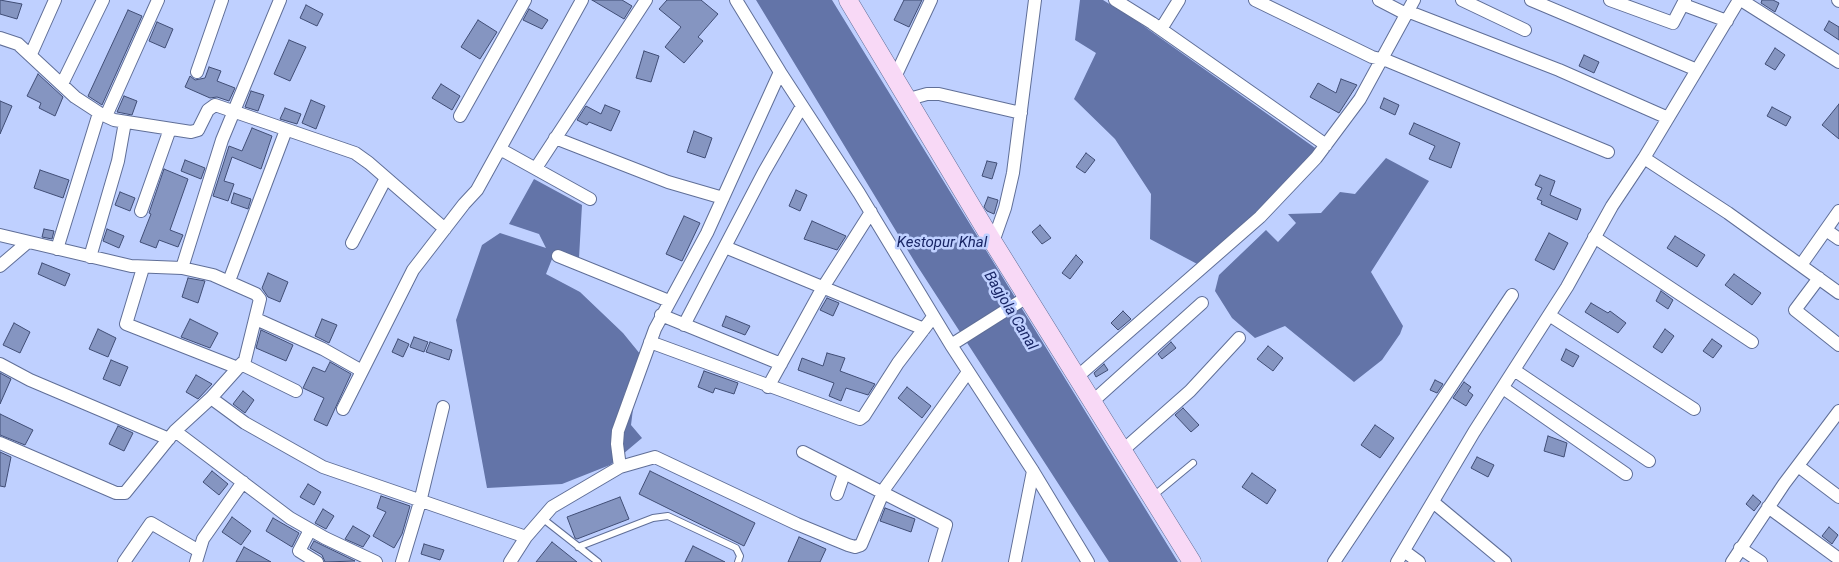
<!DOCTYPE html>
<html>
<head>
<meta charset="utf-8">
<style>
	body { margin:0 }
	canvas { display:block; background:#bfd0ff }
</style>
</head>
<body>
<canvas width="1839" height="562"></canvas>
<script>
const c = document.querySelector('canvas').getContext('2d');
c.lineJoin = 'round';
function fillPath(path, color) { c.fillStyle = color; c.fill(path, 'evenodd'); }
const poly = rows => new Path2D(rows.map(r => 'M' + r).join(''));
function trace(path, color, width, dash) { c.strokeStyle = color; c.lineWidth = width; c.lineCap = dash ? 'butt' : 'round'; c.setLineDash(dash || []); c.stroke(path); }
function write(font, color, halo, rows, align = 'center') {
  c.font = font + ' Roboto,sans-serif'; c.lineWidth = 5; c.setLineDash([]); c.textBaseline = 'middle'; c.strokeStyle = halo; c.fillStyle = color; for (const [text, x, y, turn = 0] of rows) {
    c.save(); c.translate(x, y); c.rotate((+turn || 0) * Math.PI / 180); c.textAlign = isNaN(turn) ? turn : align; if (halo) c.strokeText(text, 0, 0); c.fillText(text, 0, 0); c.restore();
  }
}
const water = poly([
	[756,0,832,0,1178,562,1109,562,916,264],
	[1080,0,1103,0,1138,22,1318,150,1264,211,1201,266,1150,239,1151,194,1115,139,1074,99,1096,53,1075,40],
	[1386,158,1429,181,1371,272,1403,326,1400,334,1382,360,1354,382,1285,326,1255,338,1232,318,1215,291,1219,275,1266,230,1278,242,1296,223,1288,214,1321,213,1340,192,1355,194],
	[534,179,582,205,579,258,554,254,546,274,580,292,623,333,645,360,638,393,625,392,621,405,633,409,631,425,642,438,610,465,562,484,487,488,456,320,482,245,500,233,546,248,539,234,509,224]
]);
const building = poly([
	[0,0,22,4,17,19,0,14,0,0],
	[592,0,622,0,632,6,624,19,592,0],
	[667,0,701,0,718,14,698,37,703,41,684,63,665,47,681,27,659,9,667,0],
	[904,0,922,0,909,27,894,20,904,0],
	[1762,0,1773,0,1779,3,1775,12,1761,3,1762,0],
	[306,5,323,14,317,26,300,18,306,5],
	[529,9,548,20,542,29,523,20,529,9],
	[128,10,142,16,102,105,88,96,128,10],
	[478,20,497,32,480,59,461,47,478,20],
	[1829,21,1839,27,1839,40,1824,30,1829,21],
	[157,22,173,29,165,48,149,41,157,22],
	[289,40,306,47,290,81,274,74,289,40],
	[1775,48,1785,55,1775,70,1765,64,1775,48],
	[644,51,659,56,651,82,636,78,644,51],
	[1584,55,1599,62,1594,73,1579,66,1584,55],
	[209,67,221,71,217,81,235,88,229,101,217,97,210,98,185,87,190,76,195,80,205,78,209,67],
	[38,74,63,97,55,116,39,108,41,103,27,96,38,74],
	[1341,79,1357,85,1339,113,1310,97,1318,83,1336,93,1341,79],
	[441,84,460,96,452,110,432,98,441,84],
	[251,91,264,95,258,111,245,107,251,91],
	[124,96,137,101,132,115,117,112,124,96],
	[1384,98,1399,105,1395,115,1380,108,1384,98],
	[311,100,325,106,316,129,302,123,311,100],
	[0,101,12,106,0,134,0,101],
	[1839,104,1839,139,1822,125,1839,104],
	[605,105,620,111,611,131,589,122,587,125,577,120,586,106,601,114,605,105],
	[1772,107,1791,117,1786,126,1767,116,1772,107],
	[285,108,301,114,297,124,280,119,285,108],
	[1414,123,1460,143,1451,168,1429,159,1435,146,1409,134,1414,123],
	[252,128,272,136,261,169,232,157,224,181,234,184,228,201,213,196,229,146,242,151,252,128],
	[694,131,712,138,705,158,687,152,694,131],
	[1086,153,1095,160,1085,173,1076,167,1086,153],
	[185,160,205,168,201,179,181,171,185,160],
	[987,161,997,163,992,179,982,176,987,161],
	[164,169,188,179,170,230,183,235,178,247,159,240,156,248,140,242,151,214,149,213,164,169],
	[40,170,69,180,63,198,34,188,40,170],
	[1540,175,1555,181,1550,195,1581,209,1577,220,1541,204,1542,201,1537,199,1542,188,1535,185,1540,175],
	[796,190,807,195,800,211,789,206,796,190],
	[120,192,135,198,130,211,115,205,120,192],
	[234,193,251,199,248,209,231,203,234,193],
	[988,197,998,200,994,214,987,211,984,207,988,197],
	[684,216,700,223,682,261,666,254,684,216],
	[812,221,846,236,837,250,804,239,812,221],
	[1040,225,1051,238,1042,244,1032,232,1040,225],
	[44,229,54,231,52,239,42,237,44,229],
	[107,229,124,236,119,248,103,241,107,229],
	[1549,233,1568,243,1554,270,1535,260,1549,233],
	[1675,236,1705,255,1697,267,1667,248,1675,236],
	[1076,255,1083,262,1070,279,1062,273,1076,255],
	[42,263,70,274,65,286,38,274,42,263],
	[268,273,288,282,280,302,268,297,262,288,268,273],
	[1734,274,1761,293,1752,305,1725,285,1734,274],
	[188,278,205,281,198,303,182,297,188,278],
	[1661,291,1673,300,1668,309,1656,301,1661,291],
	[827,298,839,303,833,316,820,310,827,298],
	[1591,303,1608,313,1610,311,1626,323,1618,333,1585,312,1591,303],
	[1123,311,1131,319,1118,330,1111,323,1123,311],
	[726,316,750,326,745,335,722,326,726,316],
	[190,319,218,333,210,348,181,337,190,319],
	[322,319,337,325,329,343,315,336,322,319],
	[14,323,30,332,20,353,3,345,14,323],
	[98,329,116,338,108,357,89,349,98,329],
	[1665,329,1674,336,1662,353,1653,347,1665,329],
	[261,330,293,345,286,361,256,348,261,330],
	[414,337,428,342,424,352,410,347,414,337],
	[398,339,409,344,403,357,392,352,398,339],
	[1712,339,1722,346,1713,358,1703,351,1712,339],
	[430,342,452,350,449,360,426,352,430,342],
	[1171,342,1176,348,1162,359,1158,354,1171,342],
	[1268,346,1283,358,1273,371,1257,359,1268,346],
	[1566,349,1579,356,1573,367,1561,360,1566,349],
	[827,353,845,358,840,371,875,384,868,395,846,388,841,401,829,396,834,383,798,370,802,358,823,366,827,353],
	[111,360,128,367,120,386,103,379,111,360],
	[330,362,351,374,327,426,314,420,324,398,303,388,313,367,325,372,330,362],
	[1104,364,1108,370,1096,377,1094,373,1104,364],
	[704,371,738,383,734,394,715,388,713,393,698,387,704,371],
	[0,373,11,379,0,404,0,373],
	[196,375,212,384,198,399,186,392,196,375],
	[1435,380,1443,384,1437,393,1430,390,1435,380],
	[1464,382,1471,387,1468,391,1473,395,1466,406,1453,398,1464,382],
	[907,387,931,406,922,418,898,398,907,387],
	[243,391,254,400,245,413,233,404,243,391],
	[1183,408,1199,425,1191,432,1175,415,1183,408],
	[0,414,33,430,25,445,0,435,0,414],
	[1375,425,1394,438,1380,458,1361,445,1375,425],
	[118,426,133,433,124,451,109,444,118,426],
	[1548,436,1567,443,1564,457,1544,451,1548,436],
	[0,452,11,457,5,487,0,486,0,452],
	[1477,457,1494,465,1488,477,1471,468,1477,457],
	[212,471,228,484,219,495,203,482,212,471],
	[650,471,755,523,744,546,639,494,650,471],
	[1252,473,1276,490,1267,504,1242,487,1252,473],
	[308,484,321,492,314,505,300,497,308,484],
	[1753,495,1761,502,1754,511,1746,504,1753,495],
	[381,496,410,506,402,534,394,548,373,536,386,512,377,508,381,496],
	[620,497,629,519,577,539,575,538,567,517,620,497],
	[885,508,915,519,911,532,880,521,885,508],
	[323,509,334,516,326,529,315,523,323,509],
	[232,517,251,531,241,545,222,532,232,517],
	[273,518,299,533,292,547,266,531,273,518],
	[353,526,370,536,363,547,345,539,353,526],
	[1829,527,1838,535,1832,544,1822,536,1829,527],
	[799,537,826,549,820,562,788,562,799,537],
	[314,541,322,545,355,561,325,562,322,555,310,548,314,541],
	[552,542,577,562,536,562,552,542],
	[424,544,444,550,440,560,421,554,424,544],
	[693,546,725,562,685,562,693,546],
	[244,547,271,562,236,562,244,547]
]);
const lane = poly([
	[1152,497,1193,463],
	[542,518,598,562],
	[578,547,653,518,668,516,736,548,740,556,738,562]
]);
const street = poly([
	[736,0,780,72,859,193,951,345,1033,471,1088,562],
	[1115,0,1152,23,1326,145],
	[1255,0,1372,57,1388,61,1608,152],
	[1379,0,1406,14],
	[1462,0,1525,30],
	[1531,0,1697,70],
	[1610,0,1673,23,1685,0],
	[1741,0,1839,62],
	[1838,0,1839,1],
	[1684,5,1727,21],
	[1407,11,1559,70,1668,118],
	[1161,29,1179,0],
	[0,38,18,44,75,97,101,114,114,120,191,132,198,130,208,110,215,105,355,153,369,163,445,229],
	[31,54,55,0],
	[197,72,222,0],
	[895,77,931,0],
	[62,84,103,0],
	[909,99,927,94,939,94,1021,113],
	[106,116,158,0],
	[460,116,525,0],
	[555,138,668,182,723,198],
	[500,149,590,199],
	[1644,158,1728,213,1839,293],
	[536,168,646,0],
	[141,211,170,129],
	[1826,230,1839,239],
	[0,235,131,266,182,268,213,275,256,294,260,299,245,360,211,398,175,431,125,493,116,493,0,443],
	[1594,237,1752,342],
	[993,242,1005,208,1013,173,1035,0],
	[352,243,386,178],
	[725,247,924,329],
	[57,249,99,113],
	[558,256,669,301],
	[90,257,118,161,125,122],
	[1801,265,1839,211],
	[0,266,28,242],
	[143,268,126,324,238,368],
	[182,268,222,140,280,0],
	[1819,278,1795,310,1839,345],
	[229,281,286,130],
	[661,315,781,364],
	[1549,315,1694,409],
	[256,319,323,349,362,371],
	[684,325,764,172,802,106],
	[650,342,860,419,864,416,898,363,933,317],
	[951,345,1027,297],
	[0,364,30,380,169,439],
	[241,364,296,391],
	[1514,370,1649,461],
	[1077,377,1260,217,1316,158,1360,99,1414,0],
	[768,387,822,289,871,212],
	[1503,388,1626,474],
	[211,398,245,423,323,467,526,537],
	[1092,402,1202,303],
	[343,409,413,270,464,204,477,190,582,0],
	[175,431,290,518,325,538,376,562],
	[1122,451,1190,391,1239,338],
	[803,452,946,525,935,562],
	[1798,466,1839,497],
	[620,467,617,444,618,431,655,329,707,233,780,72],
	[837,494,844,474],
	[1433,502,1505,562],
	[1768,507,1839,559],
	[310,530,299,551,317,562],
	[1740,548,1761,562],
	[1404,551,1419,562],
	[124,562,151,523,199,551],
	[196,562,203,539,243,482],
	[402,562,420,502,443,407],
	[510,562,526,537,552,507,620,467,655,457,797,524,848,545,855,547,861,545,885,488,968,372],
	[1015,562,1033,471],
	[1334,562,1512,295],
	[1397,562,1474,432,1567,287,1612,206,1644,158,1739,0],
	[1732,562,1784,484,1839,411]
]);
const secondary = poly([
	[848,0,993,242,1192,562]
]);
const waterNames = [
	["Kestopur Khal",942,243],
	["Bagjola Canal",1010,311,59]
];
fillPath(water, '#6374a8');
fillPath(building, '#8595c1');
trace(building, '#414e76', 1);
trace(lane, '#606f98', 8);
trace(street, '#606f98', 14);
trace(secondary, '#606f98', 19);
trace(lane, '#fff', 6);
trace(street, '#fff', 12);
trace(secondary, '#f8d9f6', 18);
write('italic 15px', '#182565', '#bfd0ff', waterNames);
</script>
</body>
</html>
